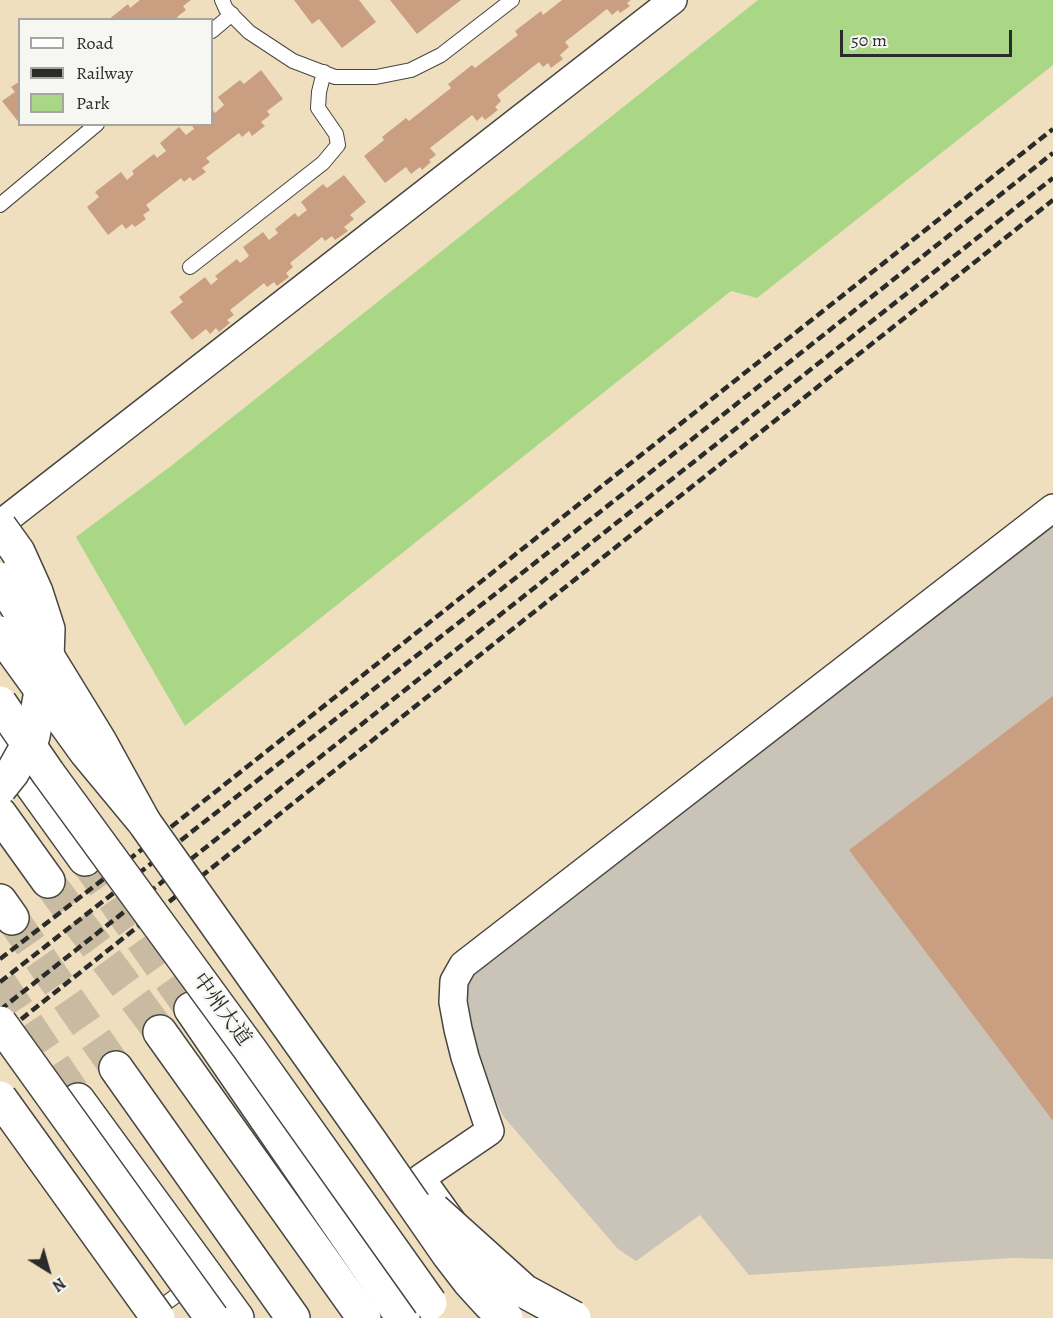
<!DOCTYPE html>
<html>
<head>
<meta charset="utf-8">
<style>
	body { margin:0 }
	#map { position:relative; width:1053px; height:1318px; overflow:hidden; background:#efdfbf; font-family:Alegreya,serif }
	canvas { display:block }
	.legend { position:absolute; left:18px; top:18px; width:195px; height:108px; box-sizing:border-box; background:#f6f6f2; border:2px solid #a5a5a2; margin:0; padding:8px 10px; list-style:none; font-size:18px; color:#2b2b2b }
	.legend li { display:flex; align-items:center; gap:12px; height:30px }
	.legend b { width:30px; border:2px solid #a5a5a2 }
	.north { position:absolute; left:18px; top:1240px; width:60px; height:60px; -webkit-text-stroke:4px #f6f6f2; paint-order:stroke; rotate:143deg; font-size:16px; font-weight:700; line-height:24px; text-align:center; color:#2b2b2b }
	.north::after { content:''; display:block; margin:auto; width:21px; height:27px; background:#2b2b2b; clip-path:polygon(50% 0,100% 100%,50% 72%,0 100%) }
	.scale { position:absolute; left:840px; top:30px; width:172px; height:27px; box-sizing:border-box; border:3px solid #2b2b2b; border-top:0; padding-left:8px; font-size:18px; line-height:21px; white-space:nowrap; color:#2b2b2b; -webkit-text-stroke:4px #f6f6f2; paint-order:stroke }
</style>
</head>
<body>
<div id="map">
<canvas width="1053" height="1318"></canvas>
<ul class="legend">
<li><b style="height:8px;background:#fff"></b>Road</li>
<li><b style="height:8px;background:#2b2b2b"></b>Railway</li>
<li><b style="height:16px;background:#a9d785"></b>Park</li>
</ul>
<div class="north">N</div>
<div class="scale">50 m</div>
</div>
<script>
const c = document.querySelector('canvas').getContext('2d');
c.lineJoin = 'round';
function fillPath(path, color) { c.fillStyle = color; c.fill(path, 'evenodd'); }
const poly = rows => new Path2D(rows.map(r => 'M' + r).join(''));
function trace(path, color, width, dash) { c.strokeStyle = color; c.lineWidth = width; c.lineCap = dash ? 'butt' : 'round'; c.setLineDash(dash || []); c.stroke(path); }
function write(font, color, halo, rows, align = 'center') {
  c.font = font + ' Alegreya,"Noto Serif SC",serif'; c.lineWidth = 4.5; c.setLineDash([]); c.textBaseline = 'middle'; c.strokeStyle = halo; c.fillStyle = color; for (const [text, x, y, turn = 0] of rows) {
    c.save(); c.translate(x, y); c.rotate((+turn || 0) * Math.PI / 180); c.textAlign = isNaN(turn) ? turn : align; if (halo) c.strokeText(text, 0, 0); c.fillText(text, 0, 0); c.restore();
  }
}
const industrial = poly([
	[1053,523,1053,1259,1012,1258,749,1275,700,1215,636,1261,618,1249,503,1116,472,1047,465,987,469,971]
]);
const green = poly([
	[758,0,1053,0,1053,65,757,298,731,291,185,726,76,537,171,466]
]);
const building = poly([
	[140,0,191,0,183,6,186,10,177,17,179,20,108,20,128,4,130,8],
	[294,0,359,0,376,22,342,48,319,19,312,24],
	[390,0,461,0,417,34],
	[562,0,631,0,627,3,630,6,620,13,618,10,612,15,607,9,565,42,569,47,560,55,563,59,551,68,548,63,543,67,539,62,497,95,501,101,495,107,498,110,485,120,482,116,477,121,472,115,430,148,436,155,429,160,431,162,422,170,420,167,411,174,406,167,385,183,364,156,384,140,382,137,406,118,409,121,451,88,448,84,472,65,475,68,518,35,515,31,541,11,543,15],
	[261,70,283,99,267,111,270,115,261,122,265,126,252,136,249,131,242,137,239,133,206,158,210,162,202,168,206,172,193,181,190,177,184,182,181,178,146,205,150,210,143,215,146,219,135,227,132,224,126,229,122,224,108,235,87,207,99,197,95,192,121,172,127,180,134,174,132,171,154,154,157,158,166,151,160,143,179,127,186,135,194,129,191,124,212,124,212,109,215,113,224,105,218,97,240,80,244,84],
	[20,81,20,124,2,101,15,92,11,87],
	[344,175,366,202,350,215,354,219,344,227,348,231,335,240,332,236,325,241,322,237,290,263,293,267,286,273,289,277,277,286,274,282,267,287,264,283,230,310,234,315,227,320,230,323,219,332,216,328,210,334,206,329,192,340,170,312,183,302,179,297,205,277,211,285,218,279,215,276,237,259,240,263,249,256,243,247,263,232,269,240,278,233,275,229,295,213,298,217,307,210,301,202,323,184,327,188],
	[1053,696,1053,1121,849,850]
]);
const tertiaryTunnel = poly([
	[85,859,191,1009],
	[0,983,78,1100]
]);
const trunkTunnel = poly([
	[48,881,160,1032],
	[12,918,116,1068]
]);
const service = poly([
	[222,0,226,9,249,32,293,61,335,77,376,77,411,70,441,55,512,0],
	[212,31,232,14],
	[0,205,97,124],
	[190,267,323,163,338,145,336,134,318,108,319,92,324,72],
	[154,1312,189,1286]
]);
const minor = poly([
	[0,524,673,0],
	[454,1224,421,1178,490,1131,465,1057,458,1029,453,1002,454,981,463,965,1053,508]
]);
const tertiary = poly([
	[0,741,85,859],
	[191,1009,403,1318],
	[78,1100,237,1318]
]);
const trunk = poly([
	[0,814,48,881],
	[0,901,12,918],
	[160,1032,364,1318],
	[116,1068,293,1318]
]);
const rail = poly([
	[0,959,176,823,1053,129],
	[0,982,633,486,1053,153],
	[0,1010,1053,178],
	[0,1036,1053,200]
]);
const tertiaryBridge = poly([
	[0,527,18,552,36,592,48,629,47,658,33,736,12,773,0,788]
]);
const trunkBridge = poly([
	[0,633,86,752,144,822,370,1141,449,1255,469,1281,490,1304,506,1318],
	[0,703,48,773,249,1048,430,1303],
	[0,1023,212,1318],
	[0,1098,158,1318],
	[434,1210,524,1291,574,1318]
]);
const motorwayBridge = poly([
	[0,579,100,742,144,822]
]);
const streetNames = [
	["中州大道",221,1010,54]
];
fillPath(industrial, '#cac3b8');
fillPath(green, '#a9d785');
fillPath(building, '#ca9f81');
trace(tertiaryTunnel, '#c8bba1', 33, [33, 16]);
trace(trunkTunnel, '#c8bba1', 33, [33, 16]);
trace(service, '#484641', 16);
trace(minor, '#484641', 30);
trace(tertiary, '#484641', 36);
trace(trunk, '#484641', 36);
trace(service, '#fff', 14);
trace(minor, '#fff', 27);
trace(tertiary, '#fff', 33);
trace(trunk, '#fff', 33);
trace(rail, '#2b2b2b', 4.5, [9, 4.5]);
trace(tertiaryBridge, '#484641', 36, []);
trace(trunkBridge, '#484641', 36, []);
trace(motorwayBridge, '#484641', 36, []);
trace(tertiaryBridge, '#fff', 33);
trace(trunkBridge, '#fff', 33);
trace(motorwayBridge, '#fff', 33);
write('21px', '#2b2b2b', '#f6f6f2', streetNames);
</script>
</body>
</html>
